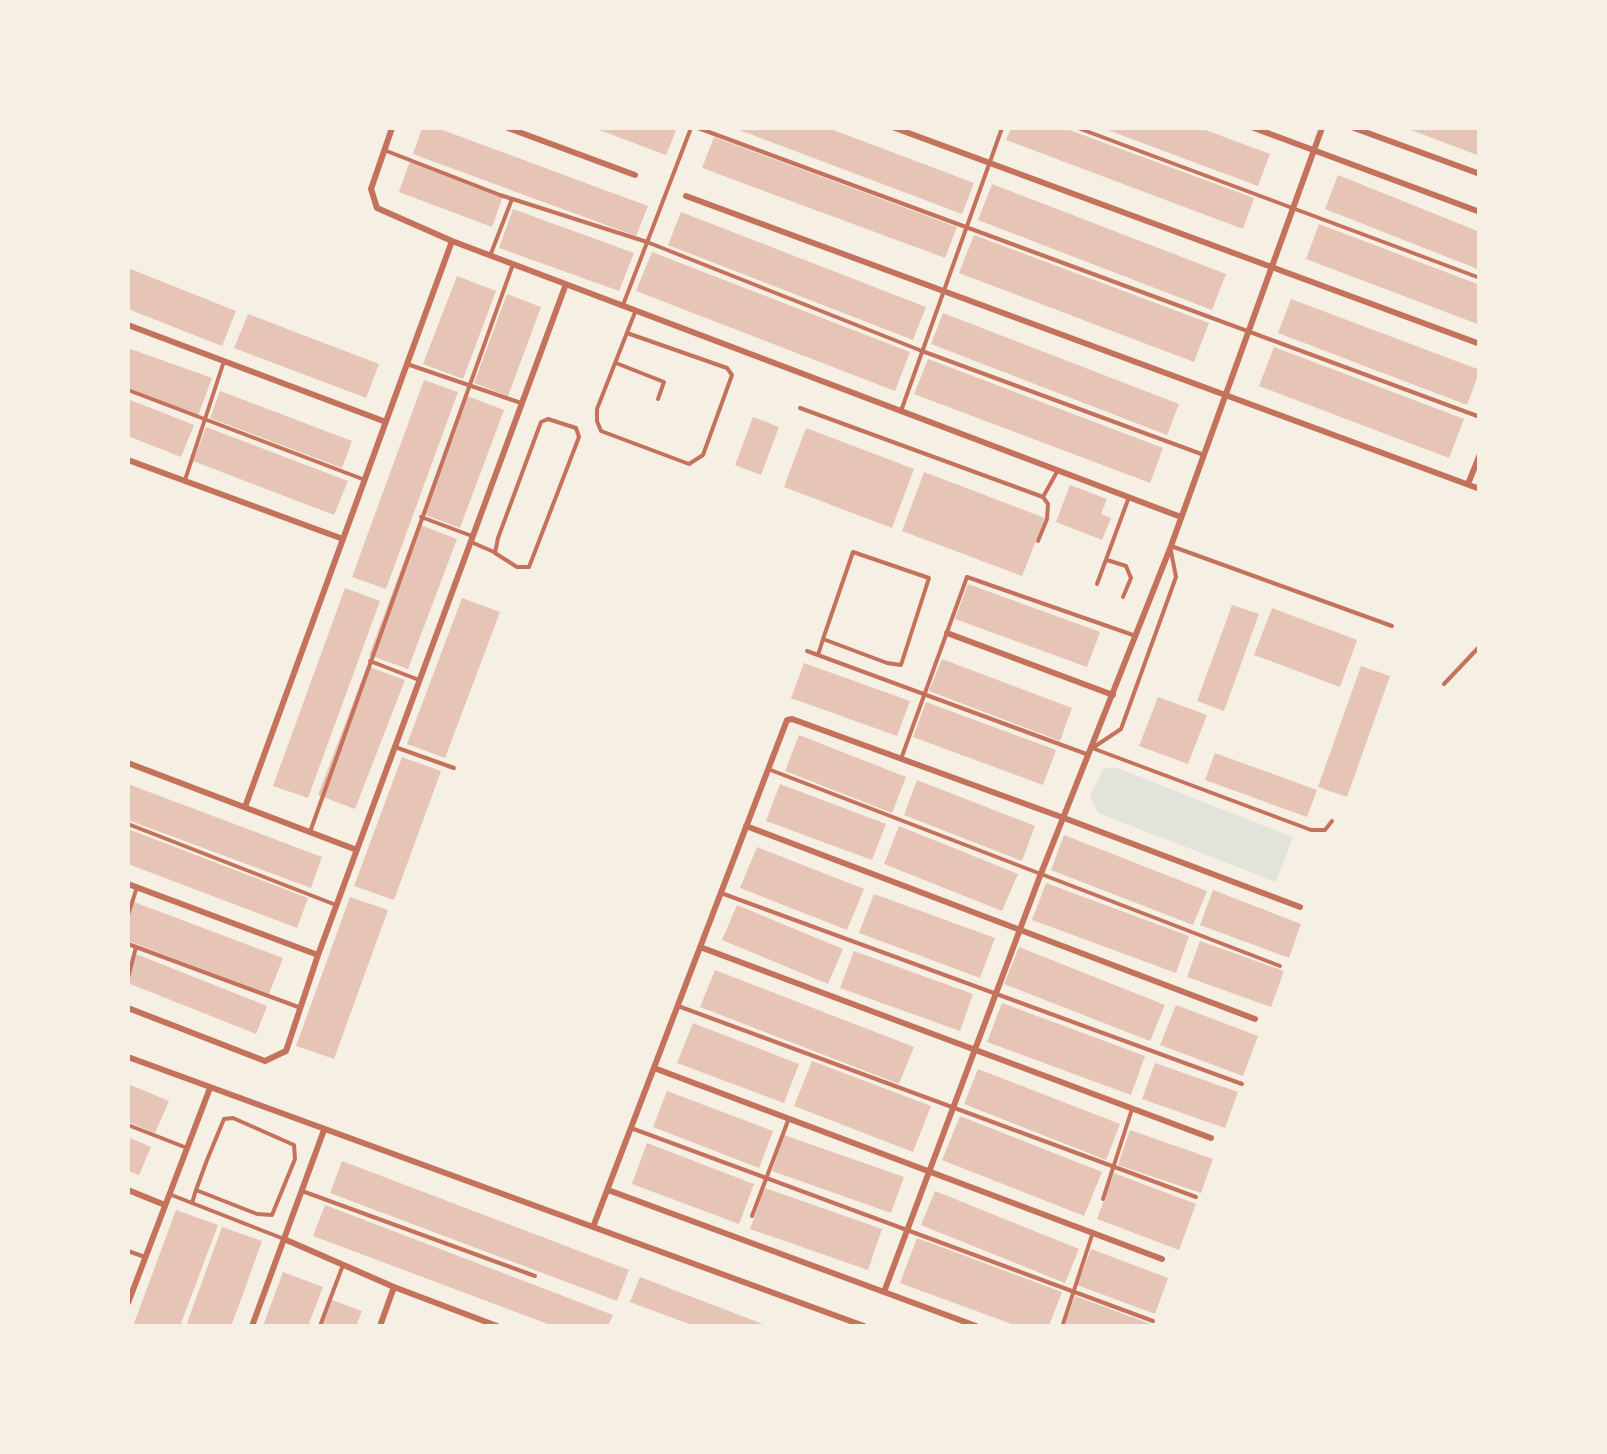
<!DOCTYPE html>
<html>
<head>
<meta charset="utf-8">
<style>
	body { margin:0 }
	#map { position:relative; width:1607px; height:1454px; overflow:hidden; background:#f6efe4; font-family:Figtree,sans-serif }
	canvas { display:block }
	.frame { position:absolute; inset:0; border:130px solid #f6efe4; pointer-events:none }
</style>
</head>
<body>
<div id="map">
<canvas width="1607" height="1454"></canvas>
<div class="frame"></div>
</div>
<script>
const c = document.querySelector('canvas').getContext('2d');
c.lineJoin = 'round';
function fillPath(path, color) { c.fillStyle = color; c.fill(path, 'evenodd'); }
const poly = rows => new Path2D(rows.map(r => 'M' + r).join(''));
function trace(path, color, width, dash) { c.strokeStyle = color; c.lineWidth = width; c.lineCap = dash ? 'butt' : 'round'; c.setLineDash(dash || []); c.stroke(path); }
const green = poly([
	[1104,768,1117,768,1293,837,1276,882,1098,813,1090,796]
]);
const building = poly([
	[422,128,437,128,648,206,636,236,413,154],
	[594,128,677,128,666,155],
	[734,128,828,128,974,183,962,214],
	[1011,128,1064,128,1254,198,1243,229,1006,140],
	[1102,128,1200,128,1270,154,1258,186],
	[1405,128,1480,128,1480,156,1427,136],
	[714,137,957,227,945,258,702,168],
	[410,161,503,196,492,227,399,192],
	[1338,175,1480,232,1480,270,1325,209],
	[992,184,1226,274,1212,310,978,220],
	[513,209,634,253,619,291,499,248],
	[681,212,926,307,913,340,668,245],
	[1319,224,1480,285,1480,325,1306,259],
	[974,235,1209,323,1194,362,959,273],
	[652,252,910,352,895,391,636,291],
	[128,268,236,311,222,346,128,309],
	[457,276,496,291,463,379,423,364],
	[507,294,541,307,508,396,474,383],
	[1291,299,1480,370,1467,405,1278,333],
	[943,313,1179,404,1167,435,931,344],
	[248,314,379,364,366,398,234,348],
	[1274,347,1464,419,1449,458,1259,386],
	[128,348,212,378,198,416,128,390],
	[928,359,1163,448,1150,483,914,394],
	[424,380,458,392,386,589,352,577],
	[220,391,352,441,342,468,210,418],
	[467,396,504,410,460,528,423,514],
	[128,399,194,425,181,457,128,436],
	[753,417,779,427,761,475,735,465],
	[206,427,348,481,334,515,193,461],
	[806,428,914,469,892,528,784,487],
	[924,472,1045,518,1022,576,902,531],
	[1070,485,1107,499,1101,514,1111,518,1102,540,1056,522],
	[418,524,457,539,408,669,369,655],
	[968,584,1100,632,1087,667,955,619],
	[345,588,380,601,308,798,273,786],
	[462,598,500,612,445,758,407,744],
	[1232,605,1259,614,1224,711,1197,701],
	[1272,608,1357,640,1340,687,1254,655],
	[942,659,1072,708,1060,741,929,691],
	[804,663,910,701,897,736,791,698],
	[367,666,405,680,355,809,318,795],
	[1361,666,1390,676,1347,797,1318,787],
	[1158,697,1207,715,1188,764,1139,746],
	[926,702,1056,750,1043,785,913,737],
	[799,735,906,777,892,813,785,771],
	[1215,753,1317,790,1307,817,1205,780],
	[402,757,441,771,394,900,354,886],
	[917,780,1035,826,1022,861,904,815],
	[128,784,322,857,311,888,128,820],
	[780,784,886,824,872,860,766,821],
	[899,826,1018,874,1002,911,884,864],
	[128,829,308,898,297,928,128,864],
	[1064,835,1207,891,1193,925,1051,870],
	[757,847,864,889,847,930,740,888],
	[1046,883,1189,936,1176,973,1032,920],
	[1213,890,1301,924,1289,958,1200,925],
	[874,894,995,938,980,978,859,933],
	[350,897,388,910,334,1059,296,1046],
	[134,902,283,958,269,994,128,941,128,918],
	[737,905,843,949,828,984,722,940],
	[1200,941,1284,971,1271,1007,1187,977],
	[1019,947,1165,1005,1150,1041,1004,984],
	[854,951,973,994,960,1031,840,988],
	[136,954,267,1006,256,1034,128,983],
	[715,970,914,1047,899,1084,700,1007],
	[1002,1003,1145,1056,1131,1095,987,1042],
	[1176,1005,1258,1036,1243,1076,1160,1045],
	[693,1023,799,1064,784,1103,677,1063],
	[812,1061,931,1106,913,1152,794,1106],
	[1155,1063,1238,1092,1225,1128,1142,1099],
	[978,1069,1120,1124,1106,1160,964,1104],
	[128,1084,169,1101,155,1133,128,1122],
	[667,1091,773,1131,759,1168,653,1127],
	[960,1116,1102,1172,1084,1216,942,1160],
	[1130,1130,1213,1159,1201,1193,1118,1165],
	[784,1135,904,1177,891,1213,772,1171],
	[128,1137,151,1147,139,1175,128,1171],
	[647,1143,754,1184,739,1224,632,1184],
	[342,1161,629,1270,617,1301,330,1193],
	[1114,1173,1196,1204,1179,1250,1097,1219],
	[765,1188,882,1229,868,1270,750,1229],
	[935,1191,1079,1249,1065,1283,921,1225],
	[325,1205,613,1315,608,1326,553,1326,313,1236],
	[176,1210,218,1225,203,1265,180,1326,133,1326],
	[222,1227,262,1241,243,1294,231,1326,186,1326],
	[917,1238,1062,1292,1049,1326,1017,1326,900,1283],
	[1091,1249,1168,1278,1155,1314,1077,1285],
	[283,1272,323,1287,308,1326,263,1326],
	[640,1277,768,1326,694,1326,630,1302],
	[1075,1296,1156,1326,1064,1326],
	[332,1300,362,1311,356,1326,322,1326]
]);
const service = poly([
	[698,128,1480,417],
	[1078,128,1480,278],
	[384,150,500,195,647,242,922,351,1204,455],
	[490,256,512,199],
	[623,305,691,128],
	[627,333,727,368,732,375,703,455,689,464,601,431,597,421,597,409,630,325,636,310],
	[616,363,664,382,658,399],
	[407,364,521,403],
	[128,390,365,480],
	[800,408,1043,497,1058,470],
	[901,411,1002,128],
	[548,419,576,428,579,437,529,567,517,567,495,553,498,538,541,422,548,419],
	[185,480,224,361],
	[421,517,472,536],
	[1038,541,1047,519,1048,504,1043,497],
	[471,542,494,552],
	[1171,546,1392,626],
	[1107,560,1126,566,1131,578,1123,597],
	[1097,584,1129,497],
	[807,651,1089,755],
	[818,655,823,639,853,552,929,578,901,665,887,663,823,639],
	[370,661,419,680],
	[1444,684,1480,646],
	[395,747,454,768],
	[1094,747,1121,729,1176,577,1171,551],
	[1092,748,1311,830,1325,830,1332,821],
	[901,759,967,577,1133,635],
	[768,769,1280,966],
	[128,824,336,905],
	[310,832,512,267],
	[721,893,1242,1084],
	[128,915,137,887],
	[128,944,301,1008],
	[128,978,136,947],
	[678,1006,1196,1197],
	[128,1125,187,1148],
	[631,1128,1153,1321],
	[302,1191,535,1276],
	[169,1194,284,1239],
	[1103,1199,1132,1109],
	[192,1203,196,1190,207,1160,224,1119,233,1118,294,1145,295,1159,272,1215,257,1214,196,1190],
	[752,1216,789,1118],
	[128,1251,145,1257],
	[1063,1324,1093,1232],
	[320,1326,343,1265]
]);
const minor = poly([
	[392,128,371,189,377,208,452,241,1181,517],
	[508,128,635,175],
	[895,128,1480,344],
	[1254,128,1480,212],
	[1354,128,1480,174],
	[686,196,1480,489],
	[128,325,386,422],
	[128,460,343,539],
	[1468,484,1480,454],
	[947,633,1113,695],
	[128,763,357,850],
	[245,807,452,241],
	[746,826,1255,1019],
	[128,884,318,955],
	[700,947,1211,1138],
	[128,1008,265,1061,286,1051,318,955,566,284],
	[128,1057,864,1326],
	[654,1068,1162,1259],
	[128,1190,165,1205],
	[608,1190,976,1326],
	[593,1227,787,720,792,719,1064,818,1300,907],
	[284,1239,394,1287,497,1326],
	[884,1292,1040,876,1171,546,1322,128],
	[128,1303,210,1088],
	[252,1326,324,1130],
	[380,1326,394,1287]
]);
fillPath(green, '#e2e4dc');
fillPath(building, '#e6c5b7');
trace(service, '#c5725c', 4);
trace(minor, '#c5725c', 6);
</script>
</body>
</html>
